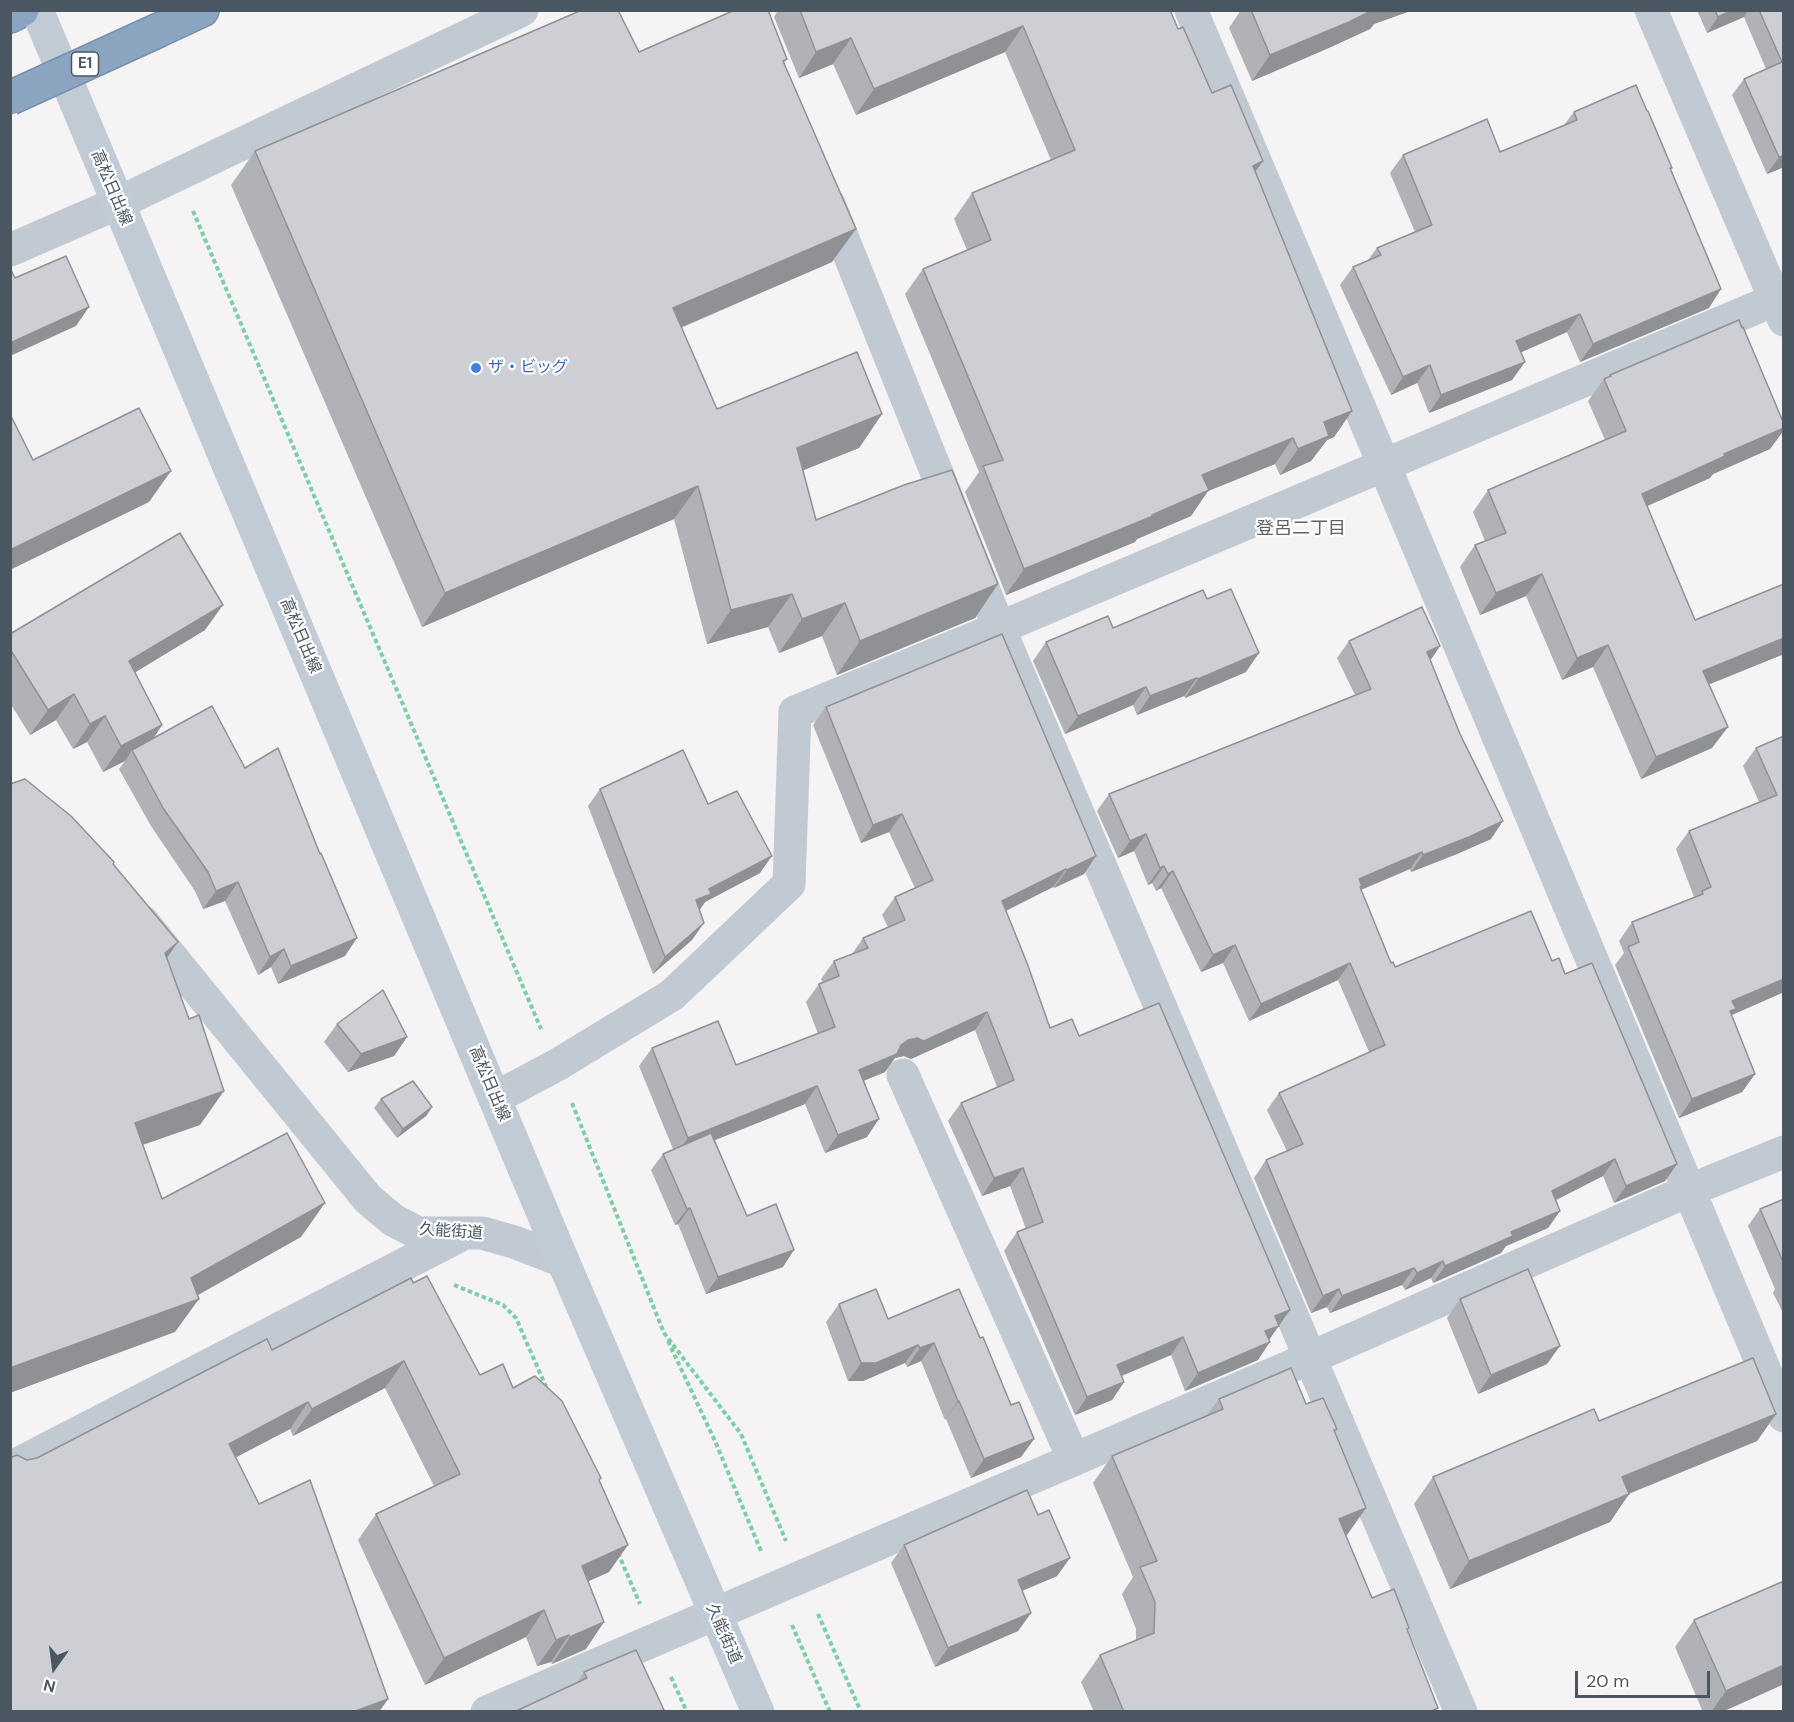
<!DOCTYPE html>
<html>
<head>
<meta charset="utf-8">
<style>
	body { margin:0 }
	#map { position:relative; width:1794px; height:1722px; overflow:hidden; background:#f5f3f3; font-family:"DM Sans",sans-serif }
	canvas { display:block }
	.frame { position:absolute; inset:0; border:12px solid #4a5661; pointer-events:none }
	.north { position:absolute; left:24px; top:1638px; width:60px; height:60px; -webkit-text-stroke:4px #fff; paint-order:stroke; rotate:194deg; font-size:16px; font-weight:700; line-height:24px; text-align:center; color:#4a5661 }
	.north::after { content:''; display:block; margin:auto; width:21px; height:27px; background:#4a5661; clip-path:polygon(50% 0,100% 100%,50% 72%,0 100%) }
	.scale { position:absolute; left:1575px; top:1671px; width:135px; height:27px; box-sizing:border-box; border:3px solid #4a5661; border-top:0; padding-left:8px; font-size:18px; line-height:21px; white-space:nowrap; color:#4a5661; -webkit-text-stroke:4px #fff; paint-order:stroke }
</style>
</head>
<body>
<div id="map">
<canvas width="1794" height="1722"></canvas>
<div class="frame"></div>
<div class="north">N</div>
<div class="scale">20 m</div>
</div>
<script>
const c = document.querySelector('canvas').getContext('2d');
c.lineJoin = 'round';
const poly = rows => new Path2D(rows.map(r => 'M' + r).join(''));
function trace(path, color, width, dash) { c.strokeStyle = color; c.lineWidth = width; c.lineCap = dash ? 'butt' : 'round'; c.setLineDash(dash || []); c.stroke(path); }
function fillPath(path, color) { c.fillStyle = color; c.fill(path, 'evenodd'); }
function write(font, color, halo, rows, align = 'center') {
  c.font = font + ' "DM Sans","Noto Sans JP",sans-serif'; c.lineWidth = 4.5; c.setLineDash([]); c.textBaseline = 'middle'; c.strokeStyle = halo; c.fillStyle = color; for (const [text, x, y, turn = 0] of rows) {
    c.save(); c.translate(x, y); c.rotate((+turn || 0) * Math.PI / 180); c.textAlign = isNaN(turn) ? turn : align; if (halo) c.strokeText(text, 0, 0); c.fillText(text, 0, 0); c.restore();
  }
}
const path = poly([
	[193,211,541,1029],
	[572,1103,664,1333,741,1434,786,1541],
	[454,1285,503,1305,516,1318,547,1389],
	[668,1341,715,1441,761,1551],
	[618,1553,640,1604],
	[818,1614,861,1712],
	[792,1625,830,1712],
	[671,1677,687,1712]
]);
const minor = poly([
	[1191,10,1384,465,1784,1416],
	[829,204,999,628,1461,1712],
	[10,250,118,203,522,10],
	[142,921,368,1199,393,1220,418,1233,482,1233,514,1242,563,1261],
	[903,1075,1074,1460],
	[495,1098,557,1065,672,995,789,884,795,712,999,628,1784,296],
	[10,1468,459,1236],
	[487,1712,1310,1358,1690,1190,1784,1152]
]);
const tertiary = poly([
	[1651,10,1784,320]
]);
const secondary = poly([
	[37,10,563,1261,758,1712]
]);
const motorway = poly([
	[10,16,22,10],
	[159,30,202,10]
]);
const motorwayBridge = poly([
	[10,98,159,30]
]);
const wall = poly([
	[778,10,1170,10,1178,29,1255,172,1352,411,1334,437,1327,440,1311,461,1280,475,1275,464,1208,491,1191,516,1137,539,1135,542,1006,595,965,492,979,472,905,294,923,269,967,250,954,219,972,193,1051,160,1005,52,856,115,833,64,799,78,774,17],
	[1241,10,1413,10,1374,24,1370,29,1331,47,1252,81,1229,28],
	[1697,10,1784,10,1784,167,1767,174,1732,95,1744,79,1766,69,1744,17,1707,33],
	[639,52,787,59,784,63,832,262,681,328,717,409,882,414,859,448,803,470,816,520,998,584,975,618,837,675,822,636,779,653,768,627,707,644,674,519,422,627,231,185,255,151],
	[1574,112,1672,168,1671,169,1709,308,1580,362,1567,332,1521,352,1512,380,1429,413,1417,383,1391,395,1340,285,1353,267,1368,260,1377,248,1415,232,1390,173,1403,155,1500,152,1564,125],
	[1610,375,1784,424,1784,430,1770,449,1713,474,1710,478,1647,506,1695,620,1784,584,1784,654,1709,684,1712,748,1641,779,1593,667,1562,680,1526,596,1480,615,1460,567,1475,545,1485,541,1473,512,1488,490,1605,440,1588,401,1604,379,1608,377],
	[1207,599,1246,672,1185,698,1184,696,1137,715,1133,705,1065,734,1033,661,1046,642,1113,628],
	[205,630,135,672,162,725,153,739,345,956,278,984,271,967,258,975,225,901,203,909,195,891,151,826,119,769,125,761,103,772,87,742,73,749,56,720,30,735,10,703,10,634],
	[1349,641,1440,646,1430,660,1491,839,1457,854,1411,872,1410,869,1361,890,1391,963,1395,967,1552,961,1565,974,1677,1164,1665,1181,1614,1203,1603,1176,1556,1200,1560,1211,1548,1228,1506,1246,1501,1253,1433,1283,1431,1278,1405,1290,1402,1285,1330,1313,1327,1307,1311,1313,1254,1178,1266,1160,1287,1151,1267,1110,1279,1093,1369,1052,1338,980,1249,1021,1223,963,1201,972,1161,888,1156,891,1152,883,1148,885,1134,851,1118,858,1097,811,1109,794,1355,695,1337,658],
	[826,707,1096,856,1084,874,1054,888,1053,887,1006,911,1050,1028,1079,1036,1290,1310,1269,1340,1258,1360,1185,1391,1171,1355,1122,1376,1124,1382,1112,1400,1075,1415,1004,1251,1017,1232,1026,1229,1010,1186,982,1196,948,1121,961,1103,997,1087,975,1030,911,1059,904,1056,895,1058,885,1072,863,1081,867,1137,825,1153,805,1104,715,1140,747,1216,783,1267,706,1294,678,1224,675,1225,651,1170,663,1154,673,1149,639,1066,652,1048,736,1065,818,1034,806,1002,819,984,823,983,821,979,834,961,852,954,863,938,888,927,882,915,895,897,915,888,889,832,861,843,813,725],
	[1784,736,1784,992,1731,1015,1755,1074,1742,1092,1679,1118,1615,965,1624,953,1619,941,1632,922,1694,897,1676,849,1689,831,1759,802,1743,766,1756,748],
	[600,789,708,804,760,873,705,902,699,910,692,940,653,974,588,806],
	[337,1024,407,1037,394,1056,348,1072,324,1042],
	[381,1099,432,1107,426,1116,397,1138,374,1108],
	[1784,1199,1784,1315,1773,1293,1775,1289,1748,1226,1760,1209],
	[411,1278,480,1375,513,1388,601,1478,600,1480,609,1572,588,1581,586,1649,552,1664,551,1662,537,1666,526,1637,425,1685,358,1540,376,1514,434,1486,385,1388,293,1436,290,1429,236,1457,259,1504,388,1699,379,1712,10,1712,27,1460,37,1458,272,1350],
	[1460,1299,1547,1364,1478,1394,1447,1318],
	[839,1304,888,1319,980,1338,1011,1405,1034,1439,1021,1457,971,1478,946,1419,945,1420,921,1361,907,1367,905,1363,863,1381,848,1381,826,1322],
	[1219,1399,1306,1404,1337,1429,1335,1432,1347,1535,1346,1536,1372,1598,1407,1631,1436,1712,1094,1712,1081,1682,1100,1655,1136,1640,1136,1629,1122,1594,1133,1577,1093,1483,1112,1456,1207,1415],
	[1776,1414,1757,1441,1629,1494,1610,1522,1450,1589,1414,1504,1433,1477,1599,1421],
	[1038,1515,1070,1558,1057,1576,1022,1591,1031,1613,1018,1631,935,1667,891,1563,904,1545],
	[1694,1620,1784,1684,1722,1712,1703,1712,1675,1647],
	[584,1672,663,1712,577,1683]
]);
const shadedWall = poly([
	[1373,10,1413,10,1374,24,1370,29,1331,47,1252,81,1270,55],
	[1732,10,1748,10,1744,17,1707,33,1718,17],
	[1023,26,1005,52,856,115,874,89],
	[851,38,833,64,799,78,816,52],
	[1784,156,1784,167,1767,174,1779,157],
	[1263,161,1245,186,1253,166],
	[856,229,832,262,649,341,673,308],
	[1721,289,1709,308,1580,362,1593,344],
	[89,307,76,326,10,356,10,343],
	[1580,314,1567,332,1504,360,1516,341],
	[1525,362,1512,380,1429,413,1441,395],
	[1430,365,1417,383,1391,395,1403,377],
	[1352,411,1334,437,1327,440,1311,461,1280,475,1298,449,1324,422],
	[882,414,859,448,774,482,797,448],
	[1784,428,1784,430,1770,449,1713,474,1710,478,1627,515,1642,494,1724,454],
	[1293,438,1275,464,1208,491,1191,516,1137,539,1135,542,1006,595,1024,569,1152,515,1202,475],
	[171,471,149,502,10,570,10,550],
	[698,486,674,519,422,627,445,593],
	[1542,574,1526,596,1480,615,1496,593],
	[998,584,975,618,837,675,860,641],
	[792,594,768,627,707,644,731,610],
	[845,603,822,636,779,653,802,619],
	[223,605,205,630,111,687,129,661],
	[1784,638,1784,654,1688,693,1703,671],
	[1608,645,1593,667,1562,680,1577,658],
	[1440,646,1428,664,1427,652],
	[1259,653,1246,672,1185,698,1198,679],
	[1197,678,1184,696,1137,715,1150,696],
	[1146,687,1133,705,1065,734,1078,716],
	[74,694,56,720,30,735,48,710],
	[105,716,87,742,73,749,90,724],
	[162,725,145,751,132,750,125,761,103,772,121,746],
	[1728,727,1712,748,1641,779,1656,757],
	[902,814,889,832,861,843,873,825],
	[1503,821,1491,839,1457,854,1411,872,1423,855],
	[1146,834,1134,851,1118,858,1130,841],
	[1422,852,1410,869,1358,891,1359,879],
	[772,856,760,873,705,902,699,911,696,900,709,889],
	[1096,856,1084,874,1054,888,1067,870],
	[1164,866,1152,883,1148,885,1160,868],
	[1066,869,1053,887,989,919,1002,901],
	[1173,871,1161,888,1156,891,1168,874],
	[238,882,225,901,203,909,216,891],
	[704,923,692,940,653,974,665,957],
	[357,938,345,956,278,984,291,966],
	[178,942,155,975,165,953],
	[1235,945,1223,963,1201,972,1213,955],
	[284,949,271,967,258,975,270,957],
	[1350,963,1338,980,1249,1021,1261,1004],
	[1784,979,1784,992,1732,1015,1723,1027,1732,1001],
	[987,1012,975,1030,911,1059,904,1056,895,1058,885,1072,846,1088,859,1070,908,1040],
	[407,1037,394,1056,348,1072,361,1054],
	[1755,1074,1742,1092,1679,1118,1692,1099],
	[817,1086,805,1104,675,1156,688,1138],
	[224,1091,200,1125,111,1156,135,1123],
	[432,1107,426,1116,397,1138,403,1129],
	[879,1119,867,1137,825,1153,838,1135],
	[1615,1159,1603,1176,1540,1208,1552,1191],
	[1677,1164,1665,1181,1614,1203,1626,1186],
	[1023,1168,1010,1186,982,1196,994,1178],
	[325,1203,301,1237,175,1308,199,1299,175,1332,10,1393,10,1368,191,1278],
	[690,1208,678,1224,675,1225,687,1209],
	[1560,1211,1548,1228,1506,1246,1501,1253,1433,1283,1445,1266,1511,1232],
	[794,1250,783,1267,706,1294,718,1277],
	[1443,1261,1431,1278,1405,1290,1417,1273],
	[1414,1268,1402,1285,1330,1313,1342,1296],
	[1339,1289,1327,1307,1311,1313,1323,1296],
	[1290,1310,1266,1344,1253,1349,1275,1316],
	[1183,1337,1171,1355,1104,1383,1117,1365],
	[1270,1342,1258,1360,1185,1391,1198,1373],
	[934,1343,921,1361,907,1367,920,1348],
	[918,1345,905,1363,863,1381,848,1381,861,1363],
	[1560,1346,1547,1364,1478,1394,1491,1375],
	[404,1361,385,1388,293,1436,312,1409],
	[1124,1382,1112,1400,1075,1415,1087,1397],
	[958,1401,959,1401,945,1420],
	[308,1402,290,1429,210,1471,229,1444],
	[1776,1414,1757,1441,1603,1504,1622,1477],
	[1034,1439,1021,1457,971,1478,984,1459],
	[1629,1494,1610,1522,1450,1589,1469,1561],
	[1366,1508,1347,1535,1320,1546,1339,1519],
	[628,1545,609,1572,563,1593,582,1566],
	[1070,1558,1057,1576,1005,1598,1018,1580],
	[544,1610,526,1637,425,1685,444,1658],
	[1031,1613,1018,1631,935,1667,948,1648],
	[604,1622,586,1649,552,1664,570,1637],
	[569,1635,551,1662,537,1666,556,1640],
	[1784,1665,1784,1684,1722,1712,1711,1712,1726,1691],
	[388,1699,379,1712,353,1712]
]);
const building = poly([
	[582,10,618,10,639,52,735,10,768,10,787,59,783,61,856,229,673,308,717,409,857,352,882,414,797,448,816,520,904,485,952,470,998,584,860,641,845,603,802,619,792,594,731,610,698,486,445,593,255,151,582,10],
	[800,10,1170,10,1178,29,1183,27,1212,93,1231,85,1263,161,1253,166,1352,411,1324,422,1329,436,1298,449,1293,438,1202,475,1209,490,1152,515,1153,516,1024,569,983,466,1003,460,923,269,991,240,972,193,1075,150,1023,26,874,89,851,38,816,52,800,10],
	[1251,10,1373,10,1349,22,1270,55,1251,10],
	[1715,10,1732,10,1718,17,1715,10],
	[1759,10,1784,10,1784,156,1779,157,1744,79,1782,62,1759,10],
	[1636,85,1647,111,1648,111,1672,168,1670,168,1721,289,1593,344,1580,314,1516,341,1525,362,1441,395,1430,365,1403,377,1353,267,1381,255,1377,248,1432,225,1403,155,1487,119,1500,152,1577,120,1574,112,1636,85],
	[66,256,89,307,10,343,10,268,15,278,66,256],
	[1739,320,1742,328,1743,327,1784,424,1784,428,1724,454,1725,456,1642,494,1695,620,1784,584,1784,638,1703,671,1728,727,1656,757,1608,645,1577,658,1542,574,1496,593,1475,545,1506,533,1488,490,1626,431,1604,379,1611,376,1610,375,1739,320],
	[139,408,171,471,10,550,10,414,33,460,139,408],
	[180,533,223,605,129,661,162,725,121,746,105,716,90,724,74,694,48,710,10,649,10,634,180,533],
	[1231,589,1259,653,1198,679,1197,678,1150,696,1146,687,1078,716,1046,642,1108,616,1113,628,1203,590,1207,599,1231,589],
	[1422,607,1440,646,1427,652,1460,734,1503,821,1469,837,1423,855,1422,852,1359,879,1362,886,1360,887,1391,963,1393,962,1395,967,1531,911,1552,961,1559,958,1565,974,1592,963,1677,1164,1626,1186,1615,1159,1552,1191,1560,1211,1511,1232,1513,1236,1445,1266,1443,1261,1417,1273,1414,1268,1342,1296,1339,1289,1323,1296,1266,1160,1303,1144,1279,1093,1385,1045,1350,963,1261,1004,1235,945,1213,955,1173,871,1168,874,1164,866,1160,868,1146,834,1130,841,1109,794,1371,689,1349,641,1422,607],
	[1002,634,1096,856,1067,870,1066,869,1002,901,1027,963,1050,1028,1072,1019,1079,1036,1159,1003,1290,1310,1275,1316,1279,1326,1265,1331,1270,1342,1198,1373,1183,1337,1117,1365,1124,1382,1087,1397,1017,1232,1043,1222,1023,1168,994,1178,961,1103,1014,1080,987,1012,924,1041,917,1038,908,1040,901,1045,897,1054,859,1070,879,1119,838,1135,817,1086,688,1138,652,1048,718,1021,736,1065,835,1027,819,984,839,976,834,961,868,948,863,938,905,920,895,897,933,880,902,814,873,825,826,707,1002,634],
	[212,706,245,768,278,748,320,854,321,853,357,938,291,966,284,949,270,957,238,882,216,891,208,872,163,808,132,750,212,706],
	[1784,736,1784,979,1732,1001,1736,1009,1730,1011,1755,1074,1692,1099,1628,947,1639,942,1632,922,1703,894,1702,891,1711,887,1689,831,1777,795,1756,748,1784,736],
	[683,750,708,804,737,791,772,856,709,889,711,894,696,900,704,923,665,957,600,789,683,750],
	[25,779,71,816,114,862,113,864,178,942,165,953,189,1019,199,1015,224,1091,135,1123,162,1199,287,1133,325,1203,191,1278,199,1299,10,1368,10,784,25,779],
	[383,990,407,1037,361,1054,337,1024,383,990],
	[413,1081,432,1107,403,1129,381,1099,413,1081],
	[711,1133,747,1216,776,1204,794,1250,718,1277,690,1208,687,1209,663,1154,711,1133],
	[1784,1199,1784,1264,1760,1209,1784,1199],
	[1528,1269,1560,1346,1491,1375,1460,1299,1528,1269],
	[427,1276,480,1375,503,1364,513,1388,535,1376,562,1401,601,1478,599,1480,628,1545,582,1566,604,1622,570,1637,569,1635,556,1640,544,1610,444,1658,376,1514,460,1474,404,1361,312,1409,308,1402,229,1444,259,1504,310,1480,388,1699,353,1712,10,1712,10,1458,17,1455,27,1460,37,1458,267,1339,272,1350,411,1278,413,1283,427,1276],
	[876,1289,888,1319,959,1289,980,1338,983,1337,1011,1405,1019,1402,1034,1439,984,1459,959,1401,958,1401,934,1343,920,1348,918,1345,876,1363,861,1363,839,1304,876,1289],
	[1753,1358,1776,1414,1622,1477,1629,1494,1469,1561,1433,1477,1594,1409,1599,1421,1753,1358],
	[1291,1368,1306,1404,1323,1398,1337,1429,1334,1430,1366,1508,1339,1519,1372,1598,1394,1589,1409,1628,1407,1629,1438,1708,1430,1712,1124,1712,1100,1655,1154,1633,1155,1602,1140,1567,1157,1561,1112,1456,1223,1409,1219,1399,1291,1368],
	[1027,1490,1038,1515,1049,1510,1070,1558,1018,1580,1031,1613,948,1648,904,1545,1027,1490],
	[1784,1581,1784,1665,1726,1691,1694,1620,1784,1581],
	[636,1650,664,1710,660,1712,514,1712,587,1678,584,1672,636,1650]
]);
const markers = [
	[476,368,6,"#3f7fe0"]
];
const shields = [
	[85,64,27]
];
const shieldNames = [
	["E1",85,64]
];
const streetNames = [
	["高松日出線",111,188,67],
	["高松日出線",300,636,67],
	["高松日出線",489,1084,67],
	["久能街道",451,1232,4],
	["久能街道",723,1634,66]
];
const shopNames = [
	["ザ・ビッグ",488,368]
];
const neighbourhoodNames = [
	["登呂二丁目",1301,529]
];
trace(motorway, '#7690ad', 36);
trace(path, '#7ad0a6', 4, [4.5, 3]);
trace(minor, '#c1cad2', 33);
trace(tertiary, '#c1cad2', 33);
trace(secondary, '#c1cbd6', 33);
trace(motorway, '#8ba5c1', 33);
trace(motorwayBridge, '#7690ad', 36, []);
trace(motorwayBridge, '#8ba5c1', 33);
fillPath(wall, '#b0b2b7');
fillPath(shadedWall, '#909195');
fillPath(building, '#cdcfd5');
trace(building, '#909195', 1.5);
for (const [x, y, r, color] of markers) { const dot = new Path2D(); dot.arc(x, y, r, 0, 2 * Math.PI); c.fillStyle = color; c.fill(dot); trace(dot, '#fff', 2); }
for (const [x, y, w] of shields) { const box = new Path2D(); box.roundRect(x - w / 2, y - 12, w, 24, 4.5); c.fillStyle = '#fff'; c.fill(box); trace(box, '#4a5661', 1.5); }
write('bold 15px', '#4a5661', null, shieldNames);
write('16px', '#4a5661', '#fff', streetNames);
write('16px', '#366cbe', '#fff', shopNames, 'left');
write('18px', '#5f6368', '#fff', neighbourhoodNames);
</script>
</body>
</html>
